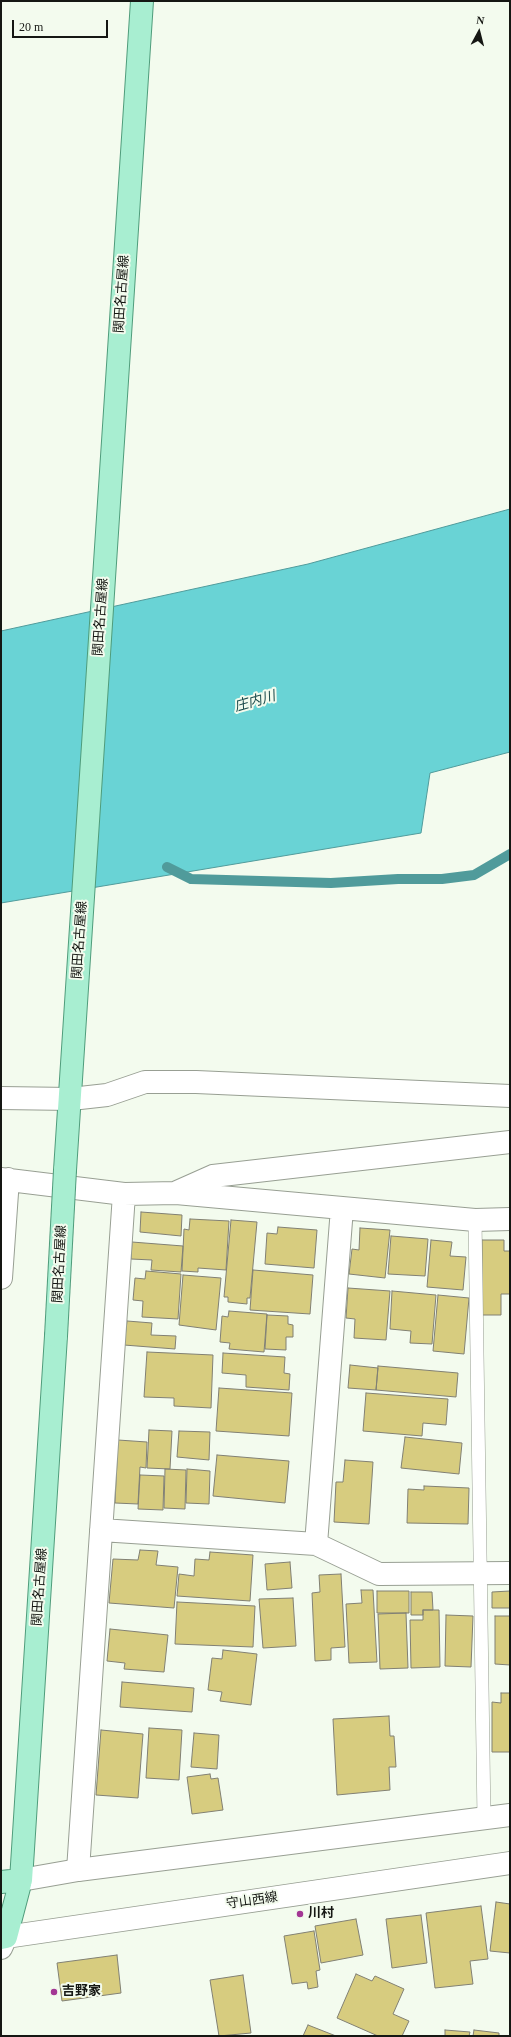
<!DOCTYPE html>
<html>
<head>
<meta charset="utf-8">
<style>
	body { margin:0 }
	#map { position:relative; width:511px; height:2037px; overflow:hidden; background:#f3fbee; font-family:"Times New Roman",serif }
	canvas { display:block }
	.frame { position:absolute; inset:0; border:2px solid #151713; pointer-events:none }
	.north { position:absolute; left:459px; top:12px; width:40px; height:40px; -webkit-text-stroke:3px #f3fbee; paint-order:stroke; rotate:7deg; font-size:11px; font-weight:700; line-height:16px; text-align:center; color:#151713 }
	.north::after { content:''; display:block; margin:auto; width:14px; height:18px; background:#151713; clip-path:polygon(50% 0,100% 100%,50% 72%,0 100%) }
	.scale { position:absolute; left:12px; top:20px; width:96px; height:18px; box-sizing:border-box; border:2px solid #151713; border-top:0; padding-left:5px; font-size:12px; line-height:14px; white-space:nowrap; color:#151713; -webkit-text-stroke:3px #f3fbee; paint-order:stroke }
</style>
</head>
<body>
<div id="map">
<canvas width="511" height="2037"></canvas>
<div class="frame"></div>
<div class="north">N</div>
<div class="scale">20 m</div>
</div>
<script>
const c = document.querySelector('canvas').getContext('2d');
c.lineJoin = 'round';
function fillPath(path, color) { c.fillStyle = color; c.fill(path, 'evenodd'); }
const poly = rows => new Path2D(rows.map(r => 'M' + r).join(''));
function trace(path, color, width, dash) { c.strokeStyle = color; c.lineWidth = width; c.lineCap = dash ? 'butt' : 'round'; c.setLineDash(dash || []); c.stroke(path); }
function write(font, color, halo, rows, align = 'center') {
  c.font = font + ' "Times New Roman","Noto Sans JP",serif'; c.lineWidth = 4; c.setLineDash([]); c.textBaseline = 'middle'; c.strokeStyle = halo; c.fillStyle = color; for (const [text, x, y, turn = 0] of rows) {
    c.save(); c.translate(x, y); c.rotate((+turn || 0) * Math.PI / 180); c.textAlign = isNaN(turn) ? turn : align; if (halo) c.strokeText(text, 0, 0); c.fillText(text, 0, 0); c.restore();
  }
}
const water = poly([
	[510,509,510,752,430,773,421,833,1,903,1,631,308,564,510,509]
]);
const stream = poly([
	[167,867,191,879,331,883,398,879,442,879,474,875,510,854]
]);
const building = poly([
	[141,1212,182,1215,181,1236,140,1232,141,1212],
	[190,1219,229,1221,226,1270,198,1268,198,1272,182,1271,184,1229,189,1230,190,1219],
	[231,1220,257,1222,250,1298,247,1298,247,1304,228,1302,228,1297,224,1297,231,1220],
	[278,1227,317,1230,314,1268,265,1264,267,1233,277,1234,278,1227],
	[360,1228,390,1230,385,1278,349,1274,352,1249,359,1250,360,1228],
	[391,1236,428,1239,425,1276,388,1274,391,1236],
	[431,1240,452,1242,450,1256,466,1257,463,1290,427,1287,431,1240],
	[482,1240,504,1240,504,1251,510,1251,510,1294,501,1294,501,1315,482,1315,482,1240],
	[132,1242,183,1246,181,1272,151,1270,152,1260,131,1259,132,1242],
	[253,1270,313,1275,310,1314,250,1310,253,1270],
	[146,1271,181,1274,178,1319,142,1317,143,1301,133,1300,135,1278,145,1279,146,1271],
	[183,1275,221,1278,216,1330,179,1325,183,1275],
	[348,1288,390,1291,386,1340,354,1338,355,1319,346,1318,348,1288],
	[392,1291,436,1295,432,1344,410,1343,411,1331,390,1329,392,1291],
	[438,1295,469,1298,464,1354,433,1351,438,1295],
	[229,1311,267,1314,264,1352,229,1349,230,1343,220,1342,222,1316,228,1317,229,1311],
	[267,1315,288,1316,288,1324,293,1325,293,1337,286,1337,286,1350,265,1349,267,1315],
	[127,1321,152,1323,151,1335,176,1336,175,1349,124,1345,127,1321],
	[147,1352,213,1355,211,1408,174,1406,174,1398,144,1397,147,1352],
	[223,1353,285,1357,284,1373,290,1374,289,1390,246,1387,246,1375,222,1373,223,1353],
	[350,1365,378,1368,376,1390,348,1388,350,1365],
	[378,1366,458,1373,456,1397,376,1390,378,1366],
	[219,1388,292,1393,289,1436,216,1431,219,1388],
	[366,1393,448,1399,446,1425,423,1423,422,1436,363,1431,366,1393],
	[149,1430,172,1431,170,1469,147,1468,149,1430],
	[179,1431,210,1432,209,1460,177,1457,179,1431],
	[405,1437,462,1443,459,1474,401,1468,405,1437],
	[118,1440,147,1442,146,1468,140,1467,138,1504,115,1503,118,1440],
	[217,1455,289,1461,285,1503,213,1496,217,1455],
	[345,1460,373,1462,369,1524,334,1522,336,1482,343,1482,345,1460],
	[165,1469,186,1470,185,1509,164,1508,165,1469],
	[187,1469,210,1471,209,1504,186,1503,187,1469],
	[140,1475,164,1476,163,1510,138,1509,140,1475],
	[424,1486,469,1488,468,1524,407,1523,408,1489,424,1490,424,1486],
	[140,1550,158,1551,156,1565,178,1567,174,1608,109,1603,113,1559,138,1560,140,1550],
	[210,1552,253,1555,250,1601,177,1596,179,1574,194,1576,195,1559,209,1560,210,1552],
	[290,1562,292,1588,267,1590,265,1564,290,1562],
	[341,1574,345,1647,331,1648,331,1660,315,1661,312,1593,320,1592,319,1575,341,1574],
	[361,1590,373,1590,377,1662,349,1663,346,1604,362,1603,361,1590],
	[377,1591,409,1591,409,1613,377,1613,377,1591],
	[510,1591,510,1608,492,1608,492,1592,510,1591],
	[411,1592,432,1592,433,1610,423,1610,423,1615,411,1615,411,1592],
	[293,1598,296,1646,263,1648,259,1599,293,1598],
	[177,1602,255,1606,253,1647,175,1644,177,1602],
	[423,1610,439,1610,440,1667,411,1668,410,1620,423,1620,423,1610],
	[406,1613,408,1668,380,1669,378,1614,406,1613],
	[446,1615,473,1616,471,1667,445,1666,446,1615],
	[495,1616,510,1616,510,1665,495,1664,495,1616],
	[110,1629,168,1635,164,1672,124,1669,125,1663,107,1661,110,1629],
	[223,1650,257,1654,251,1705,220,1701,222,1692,208,1690,212,1658,222,1659,223,1650],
	[122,1682,194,1688,192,1712,120,1707,122,1682],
	[501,1693,510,1693,510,1752,492,1752,492,1702,501,1703,501,1693],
	[389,1716,390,1736,394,1736,396,1767,389,1767,390,1790,337,1795,333,1719,389,1716],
	[149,1728,182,1730,179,1780,146,1778,149,1728],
	[101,1730,143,1734,138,1798,96,1795,101,1730],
	[194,1733,219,1735,217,1769,191,1767,194,1733],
	[210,1774,211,1779,218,1778,223,1810,192,1814,187,1777,210,1774],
	[496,1902,510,1904,510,1953,490,1951,496,1902],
	[481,1906,488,1959,470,1961,473,1984,435,1988,426,1913,481,1906],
	[421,1915,427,1963,392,1968,386,1919,421,1915],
	[356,1919,363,1955,321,1963,315,1926,356,1919],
	[314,1931,320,1970,316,1971,318,1987,308,1989,307,1982,292,1984,284,1936,314,1931],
	[117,1955,121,1993,62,2001,57,1963,117,1955],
	[356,1974,372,1981,375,1976,404,1989,393,2014,409,2021,402,2036,378,2036,337,2018,356,1974],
	[243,1975,251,2033,219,2036,210,1980,243,1975],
	[308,2025,336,2036,303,2036,308,2025],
	[445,2030,470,2032,469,2036,445,2036,445,2030],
	[474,2030,499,2033,499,2036,473,2036,474,2030]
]);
const lane = poly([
	[475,1220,484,1819]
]);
const street = poly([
	[1,1098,71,1099,107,1095,145,1082,196,1082,510,1096],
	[1,1179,124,1194,176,1193,475,1220,510,1219],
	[177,1192,213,1176,510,1142],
	[1,1278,8,1179],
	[101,1530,316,1544,379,1574,510,1573],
	[316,1544,342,1208],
	[78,1870,124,1194]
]);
const secondary = poly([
	[21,1880,78,1870,510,1815],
	[1,1948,6,1937,510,1863]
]);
const primary = poly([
	[65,1170,142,1],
	[1,1882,21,1880],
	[1,1938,6,1937,21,1880,56,1336]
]);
const primaryBridge = poly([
	[56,1336,65,1170]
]);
const markers = [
	[300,1914,4,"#a33694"],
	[54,1992,4,"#a33694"]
];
const streetNames = [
	["関田名古屋線",122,294,-86],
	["関田名古屋線",101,617,-86],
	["関田名古屋線",80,940,-86],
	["関田名古屋線",60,1264,-87],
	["関田名古屋線",40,1587,-86],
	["守山西線",252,1901,-8]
];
const poiNames = [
	["川村",308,1914],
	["吉野家",62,1992]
];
const waterNames = [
	["庄内川",255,702,-16]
];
fillPath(water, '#69d3d5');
trace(water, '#509b9b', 1);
trace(stream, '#509b9b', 10);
fillPath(building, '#d7cc7f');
trace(building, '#818073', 1);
trace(lane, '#989f93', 14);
trace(street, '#989f93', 24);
trace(secondary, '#989f93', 24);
trace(primary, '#4f9c7b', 24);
trace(lane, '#fff', 13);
trace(street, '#fff', 22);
trace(secondary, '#fff', 22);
trace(primary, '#a8eed1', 22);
trace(primaryBridge, '#4f9c7b', 24, []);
trace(primaryBridge, '#a8eed1', 22);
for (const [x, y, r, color] of markers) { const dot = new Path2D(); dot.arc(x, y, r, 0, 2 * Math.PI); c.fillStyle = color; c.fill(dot); trace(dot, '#f3fbee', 1.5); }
write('13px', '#151713', '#f3fbee', streetNames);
write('bold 13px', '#151713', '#f3fbee', poiNames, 'left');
write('italic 14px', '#1b4b4c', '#f3fbee', waterNames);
</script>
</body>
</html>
